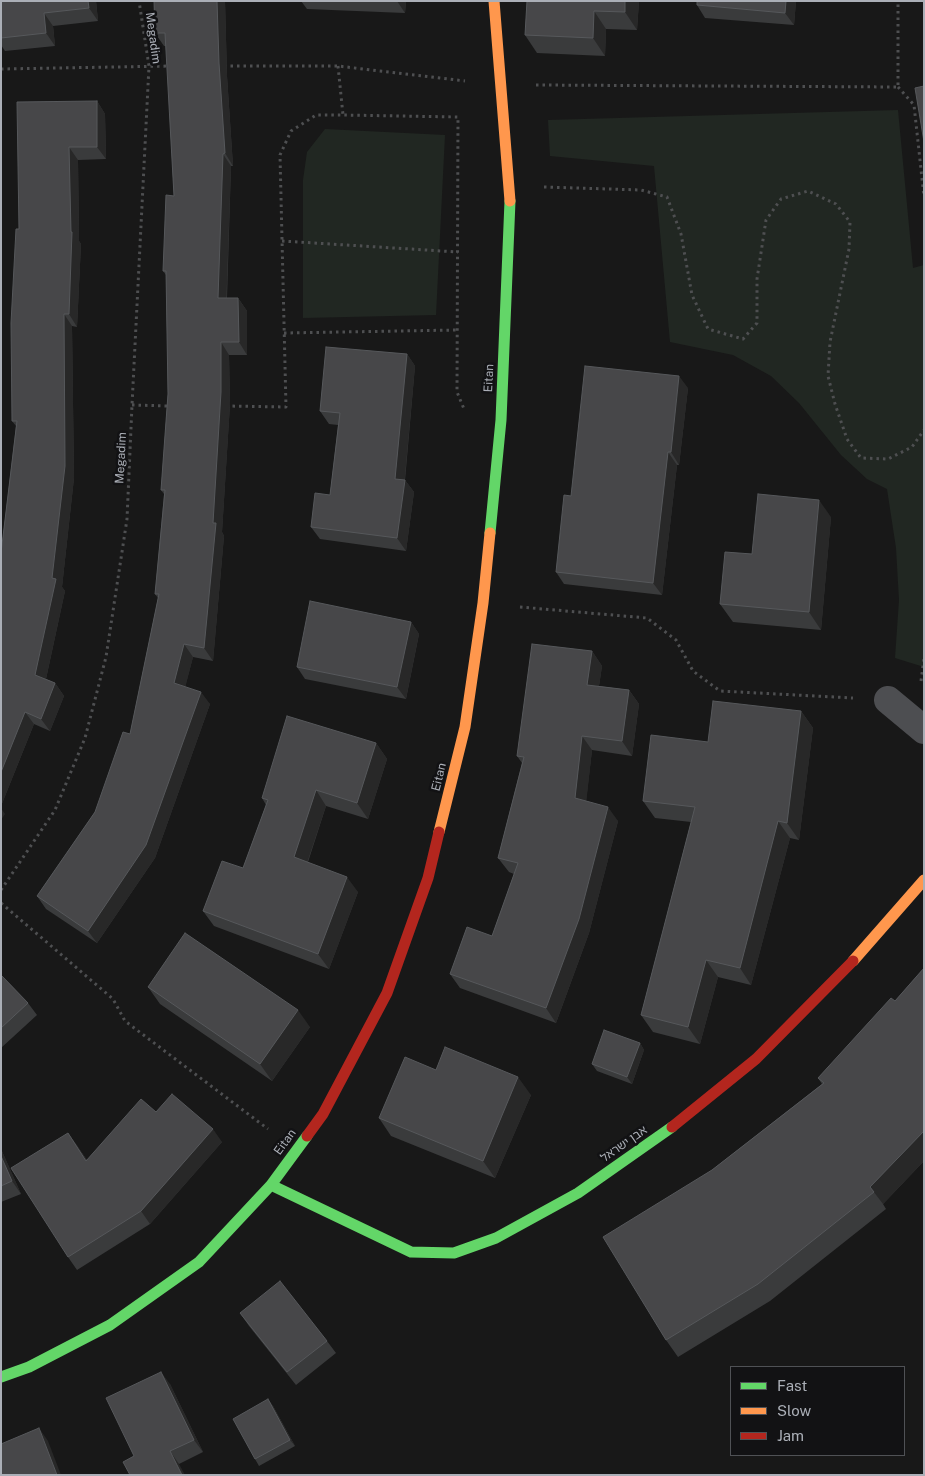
<!DOCTYPE html>
<html>
<head>
<meta charset="utf-8">
<style>
	body { margin:0 }
	#map { position:relative; width:925px; height:1476px; overflow:hidden; background:#181818; font-family:"Public Sans",sans-serif }
	canvas { display:block }
	.frame { position:absolute; inset:0; border:2px solid #abafb7; pointer-events:none }
	.legend { position:absolute; left:730px; top:1366px; width:175px; height:90px; box-sizing:border-box; background:#121214; border:1px solid #4f5155; margin:0; padding:6px 9px; list-style:none; font-size:15px; color:#abafb7 }
	.legend li { display:flex; align-items:center; gap:10px; height:25px }
	.legend b { width:25px; border:1px solid #4f5155 }
</style>
</head>
<body>
<div id="map">
<canvas width="925" height="1476"></canvas>
<div class="frame"></div>
<ul class="legend">
<li><b style="height:6px;background:#63d668"></b>Fast</li>
<li><b style="height:6px;background:#ff974d"></b>Slow</li>
<li><b style="height:6px;background:#b3261e"></b>Jam</li>
</ul>
</div>
<script>
const c = document.querySelector('canvas').getContext('2d');
c.lineJoin = 'round';
function fillPath(path, color) { c.fillStyle = color; c.fill(path, 'evenodd'); }
const poly = rows => new Path2D(rows.map(r => 'M' + r).join(''));
function trace(path, color, width, dash) { c.strokeStyle = color; c.lineWidth = width; c.lineCap = dash ? 'butt' : 'round'; c.setLineDash(dash || []); c.stroke(path); }
function write(font, color, halo, rows, align = 'center') {
  c.font = font + ' "Public Sans","Noto Sans Hebrew",sans-serif'; c.lineWidth = 5; c.setLineDash([]); c.textBaseline = 'middle'; c.strokeStyle = halo; c.fillStyle = color; for (const [text, x, y, turn = 0] of rows) {
    c.save(); c.translate(x, y); c.rotate((+turn || 0) * Math.PI / 180); c.textAlign = isNaN(turn) ? turn : align; if (halo) c.strokeText(text, 0, 0); c.fillText(text, 0, 0); c.restore();
  }
}
const green = poly([
	[898,110,913,268,924,265,924,667,895,658,899,600,896,548,887,489,867,479,841,455,799,403,771,376,733,355,670,342,654,166,550,156,548,120],
	[325,129,445,135,436,315,303,318,303,180,307,152]
]);
const path = poly([
	[224,66,338,66,465,81],
	[338,66,343,115],
	[1,69,171,66],
	[536,85,898,87,898,1],
	[898,87,914,105,924,197],
	[544,187,641,190,667,197,681,234,692,295,708,329,743,339,757,323,757,279,766,220,781,199,808,191,836,204,850,222,849,249,830,342,828,376,835,404,847,439,861,458,888,459,912,447,924,430],
	[282,241,458,252],
	[284,333,457,330],
	[132,405,169,406],
	[226,406,286,407,280,155,291,131,316,115,343,115,458,117,457,392,464,409],
	[520,607,647,618,676,640,693,671,720,691,853,698],
	[921,681,924,658],
	[1,890,55,810,85,738,106,657,127,519,132,405,149,66,139,1],
	[1,903,113,999,125,1021,268,1129]
]);
const street = poly([
	[888,700,924,730]
]);
const fast = poly([
	[490,533,501,420,510,201],
	[271,1185,411,1252,454,1253,496,1238,578,1193,672,1127],
	[1,1377,29,1367,110,1325,199,1262,271,1185,307,1136]
]);
const slow = poly([
	[494,1,510,201],
	[439,832,465,727,483,603,490,533],
	[853,961,924,880]
]);
const jam = poly([
	[672,1127,756,1059,853,961],
	[307,1136,323,1114,387,993,428,878,439,832]
]);
const wall = poly([
	[1,1,96,1,98,21,53,26,55,46,5,51,1,45],
	[154,1,225,1,227,76,233,166,231,166,227,298,238,298,247,311,247,355,229,355,230,404,222,532,224,536,213,661,193,657,185,687,210,704,155,858,97,943,46,909,37,896,95,812,130,734,158,598,155,594,164,494,161,490,168,394,166,275,163,271,174,196,166,46,164,46,155,33],
	[301,1,406,1,405,13,307,9],
	[527,1,639,1,637,30,606,29,605,56,537,53,525,35],
	[796,1,794,25,705,18,697,5],
	[97,101,105,114,106,159,78,160,79,241,81,244,77,327,72,326,74,478,62,587,65,591,46,679,55,683,64,696,50,731,34,724,1,806,1,553,16,426,12,421,19,229],
	[407,354,415,366,405,480,414,492,406,551,320,539,311,527,330,495,338,425,329,424,320,411],
	[688,388,679,465,677,465,662,595,564,584,556,572],
	[831,517,821,630,733,622,720,604,752,554],
	[411,622,419,634,406,699,305,679,297,667],
	[592,651,602,666,599,686,629,690,639,704,632,756,592,750,586,801,618,821,589,933,556,1023,460,988,450,974,492,936,514,874,509,872,498,858,522,763,517,756],
	[801,711,813,728,799,840,790,838,751,985,718,977,700,1044,653,1032,641,1015,691,822,655,818,643,801,708,742],
	[376,743,387,759,368,819,326,806,308,862,358,892,329,969,214,926,203,911,243,868,266,805,262,798],
	[924,968,924,1161,883,1204,886,1209,770,1301,678,1357,666,1340,712,1170,822,1084,818,1078,895,1001],
	[1,975,28,1003,37,1015,1,1048],
	[148,987,310,1027,272,1081,160,1004],
	[640,1043,644,1050,632,1084,597,1071,592,1064],
	[436,1070,531,1095,495,1178,391,1136,379,1118],
	[156,1112,222,1142,150,1224,77,1270,68,1257,68,1133,87,1160],
	[1,1149,21,1194,1,1202],
	[240,1313,327,1341,336,1353,296,1385,249,1326],
	[170,1384,203,1452,179,1464,134,1456],
	[268,1399,273,1406,295,1446,259,1466,255,1459]
]);
const shadedWall = poly([
	[88,1,96,1,98,21,89,8],
	[217,1,225,1,227,76,233,166,225,153,219,63],
	[397,1,406,1,405,13],
	[625,1,639,1,637,30,625,12],
	[786,1,796,1,794,25,785,13],
	[594,11,606,29,605,56,593,38],
	[44,13,53,26,55,46,46,33],
	[97,101,105,114,106,159,97,147],
	[69,147,78,160,79,241,81,244,77,327,69,314,71,232],
	[223,154,231,166,226,311,218,298],
	[238,298,247,311,247,355,239,342],
	[64,314,72,326,74,478,62,587,65,591,44,688,35,675,52,578],
	[221,342,229,355,230,404,222,532,224,536,213,661,204,648,213,523],
	[407,354,415,366,404,487,405,480,414,492,406,551,397,538,395,479],
	[679,376,688,388,679,465,671,452],
	[668,452,677,465,662,595,653,583],
	[819,500,831,517,821,630,809,612],
	[411,622,419,634,406,699,397,687],
	[184,644,193,657,183,696,174,683],
	[592,651,602,666,597,699,587,685],
	[55,683,64,696,50,731,41,719],
	[629,690,639,704,632,756,622,741],
	[201,692,210,704,155,858,97,943,88,931],
	[801,711,813,728,799,840,787,823],
	[25,712,34,724,1,806,1,772],
	[582,736,592,750,585,813,575,798],
	[376,743,387,759,368,819,357,803],
	[316,790,326,806,304,872,294,857],
	[608,807,618,821,589,933,556,1023,546,1008],
	[1,808,5,814,1,820],
	[778,821,790,838,751,985,740,968],
	[347,877,358,892,329,969,318,954],
	[706,960,718,977,700,1044,688,1027],
	[298,1010,310,1027,272,1081,260,1064],
	[640,1043,644,1050,632,1084,627,1077],
	[518,1077,531,1095,495,1178,483,1161],
	[213,1129,222,1142,150,1224,141,1211],
	[924,1131,924,1161,883,1204,870,1187],
	[68,1133,77,1145,95,1173,86,1161],
	[1,1149,21,1194,12,1181,1,1156],
	[161,1372,170,1384,203,1452,194,1440],
	[268,1399,273,1406,295,1446,290,1440],
	[39,1428,48,1441,61,1475,57,1475],
	[170,1451,179,1464,185,1475,182,1475]
]);
const building = poly([
	[1,1,88,1,89,8,44,13,46,33,1,38,1,1],
	[154,1,217,1,219,63,225,153,223,154,218,298,238,298,239,342,221,342,221,392,213,523,216,523,204,648,184,644,174,683,201,692,146,845,88,931,37,896,95,812,123,732,130,734,159,594,155,594,165,490,161,490,168,394,166,271,163,271,166,195,174,196,165,33,155,33,154,1],
	[527,1,625,1,625,12,594,11,593,38,525,35,527,1],
	[697,1,786,1,785,13,697,5,697,1],
	[924,86,924,142,915,88,924,86],
	[97,101,97,147,69,147,71,232,72,232,69,314,64,314,65,466,52,578,56,579,35,675,55,683,41,719,25,712,1,772,1,553,17,421,12,421,11,323,16,229,19,229,17,102,97,101],
	[326,347,407,354,395,479,405,480,397,538,311,527,315,493,330,495,340,413,320,411,326,347],
	[585,366,679,376,671,452,668,452,653,583,556,572,564,495,571,496,585,366],
	[758,494,819,500,809,612,720,604,725,552,752,554,758,494],
	[310,601,411,622,397,687,297,667,310,601],
	[532,644,592,651,587,685,629,690,622,741,582,736,575,798,608,807,579,919,546,1008,450,974,467,927,492,936,518,863,498,858,524,757,517,756,532,644],
	[713,701,801,711,787,823,778,821,740,968,706,960,688,1027,641,1015,695,807,643,801,651,735,708,742,713,701],
	[287,716,376,743,357,803,316,790,294,857,347,877,318,954,203,911,222,861,243,868,268,800,262,798,287,716],
	[185,933,298,1010,260,1064,148,987,185,933],
	[924,968,924,1131,870,1187,874,1192,758,1284,666,1340,603,1237,712,1170,824,1083,818,1078,891,998,895,1001,924,968],
	[1,975,28,1003,1,1028,1,975],
	[604,1030,640,1043,627,1077,592,1064,604,1030],
	[445,1047,518,1077,483,1161,379,1118,405,1057,436,1070,445,1047],
	[172,1094,213,1129,141,1211,68,1257,11,1168,68,1133,86,1161,141,1099,156,1112,172,1094],
	[1,1156,12,1181,1,1186,1,1156],
	[280,1281,327,1341,287,1372,240,1313,280,1281],
	[161,1372,194,1440,170,1451,182,1475,130,1475,123,1462,134,1456,106,1398,161,1372],
	[268,1399,290,1440,255,1459,233,1419,268,1399],
	[39,1428,57,1475,1,1475,1,1444,39,1428]
]);
const streetNames = [
	["Megadim",153,38,82],
	["Eitan",489,378,-87],
	["Megadim",121,458,-87],
	["Eitan",439,777,-76],
	["Eitan",285,1142,-54],
	["אבן ישראל",624,1144,-35]
];
fillPath(green, '#212722');
trace(path, '#4e4f51', 3, [2.5, 4]);
trace(street, '#4d4e51', 28);
trace(fast, '#63d668', 11);
trace(slow, '#ff974d', 11);
trace(jam, '#b3261e', 11);
fillPath(wall, '#3a3b3c');
fillPath(shadedWall, '#282828');
fillPath(building, '#474749');
trace(building, '#56585b', 1);
write('12px', '#abafb7', '#121214', streetNames);
</script>
</body>
</html>
